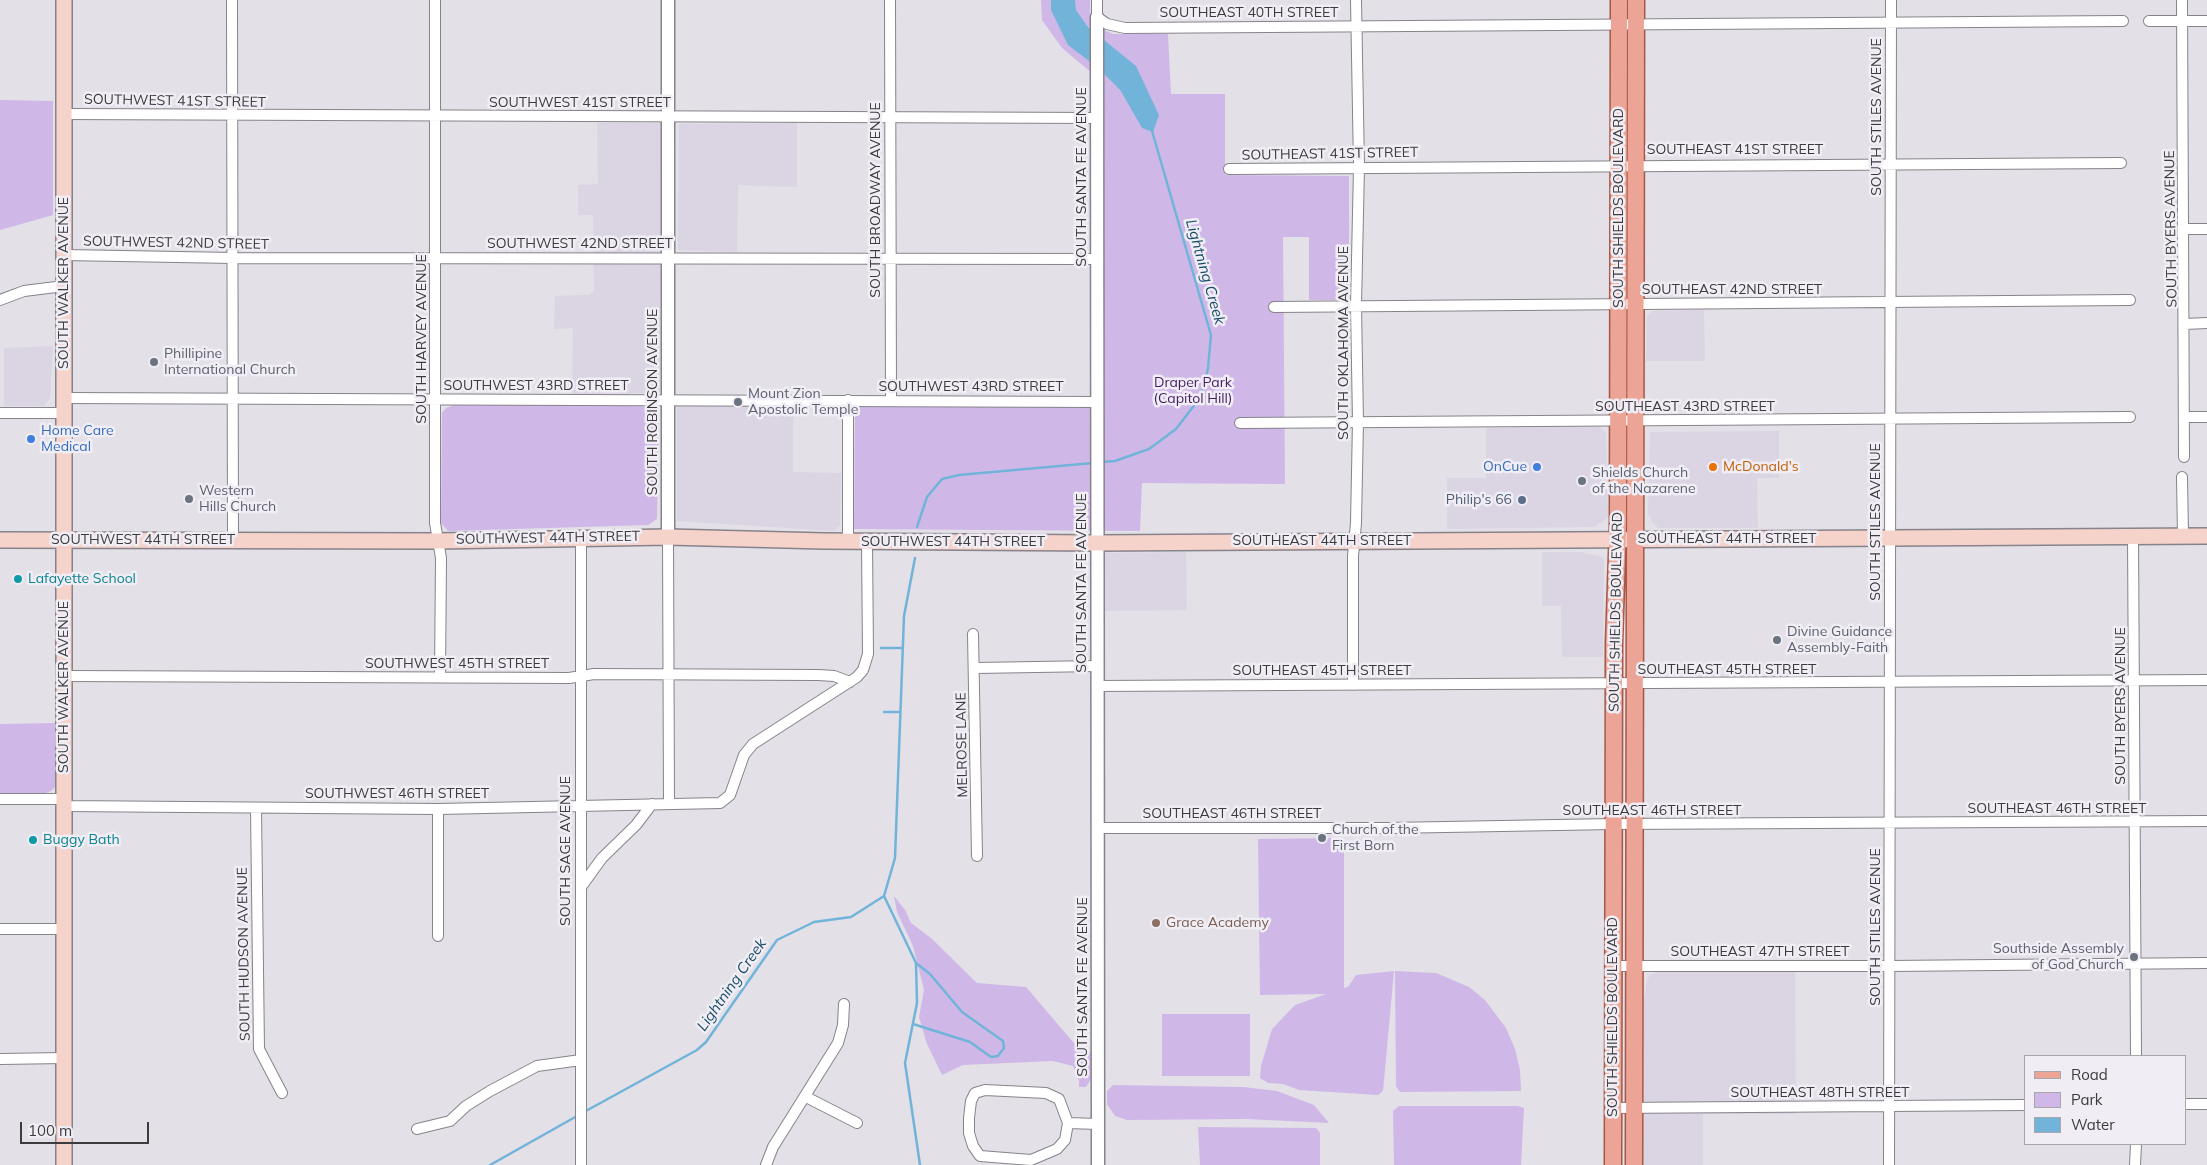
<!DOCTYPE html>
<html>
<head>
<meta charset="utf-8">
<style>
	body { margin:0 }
	#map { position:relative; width:2207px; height:1165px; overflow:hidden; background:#e3e0e7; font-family:Mulish,sans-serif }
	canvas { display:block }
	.legend { position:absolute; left:2024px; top:1055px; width:162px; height:90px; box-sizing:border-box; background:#f0edf5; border:1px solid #a8a6ab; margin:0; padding:6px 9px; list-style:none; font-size:15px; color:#3c3b3d }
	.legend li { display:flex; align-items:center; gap:10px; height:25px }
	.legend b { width:25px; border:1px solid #a8a6ab }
	.scale { position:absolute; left:20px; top:1122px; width:129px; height:22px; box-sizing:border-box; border:2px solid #3c3b3d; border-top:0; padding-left:6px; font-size:15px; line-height:18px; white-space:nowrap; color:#3c3b3d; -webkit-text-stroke:4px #f0edf5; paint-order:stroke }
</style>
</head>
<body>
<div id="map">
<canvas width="2207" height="1165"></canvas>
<ul class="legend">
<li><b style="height:6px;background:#eba495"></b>Road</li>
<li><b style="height:14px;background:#cfb8e8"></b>Park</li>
<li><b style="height:14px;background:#72b4d9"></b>Water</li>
</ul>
<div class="scale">100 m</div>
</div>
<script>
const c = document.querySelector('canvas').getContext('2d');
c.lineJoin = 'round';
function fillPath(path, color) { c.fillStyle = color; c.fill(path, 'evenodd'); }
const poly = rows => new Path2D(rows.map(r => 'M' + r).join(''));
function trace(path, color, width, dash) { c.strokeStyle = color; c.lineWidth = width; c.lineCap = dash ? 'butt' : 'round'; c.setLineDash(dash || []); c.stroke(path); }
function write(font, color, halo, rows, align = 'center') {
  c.font = font + ' Mulish,sans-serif'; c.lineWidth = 5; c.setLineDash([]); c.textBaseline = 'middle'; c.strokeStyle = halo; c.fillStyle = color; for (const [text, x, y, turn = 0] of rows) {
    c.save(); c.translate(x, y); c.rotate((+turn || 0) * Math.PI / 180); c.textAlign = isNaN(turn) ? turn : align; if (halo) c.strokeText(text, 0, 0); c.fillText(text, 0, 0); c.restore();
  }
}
const built = poly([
	[597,123,661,123,660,393,572,394,573,328,554,329,555,296,589,295,594,290,593,215,578,215,578,185,598,184],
	[797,123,797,187,738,185,737,252,678,250,679,124],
	[1704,310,1705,361,1646,361,1647,316,1653,311],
	[53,346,50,398,44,406,4,406,4,348],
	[677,406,793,406,793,472,841,473,840,525,835,531,677,521],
	[1599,426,1606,433,1608,517,1595,527,1447,529,1447,478,1486,478,1486,428],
	[1779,431,1779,478,1757,478,1758,528,1658,528,1653,523,1648,514,1650,432],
	[1186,552,1187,610,1104,611,1103,553],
	[1542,552,1581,552,1602,557,1604,561,1603,657,1562,657,1561,606,1542,606],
	[1795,969,1796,1114,1703,1114,1703,1165,1644,1165,1644,1000,1647,980,1650,975,1659,971]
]);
const green = poly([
	[1041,0,1090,0,1090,15,1104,30,1113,34,1168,34,1171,94,1225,94,1225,175,1349,176,1349,294,1341,300,1309,300,1309,237,1283,237,1285,484,1142,483,1140,531,854,529,855,407,1103,407,1104,83,1062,48,1042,20],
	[0,100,53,101,53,215,0,230],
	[574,404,659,407,657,519,648,525,448,531,441,523,442,413,446,408,454,405],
	[55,723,55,787,51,791,46,793,0,793,0,724],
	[1344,838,1344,988,1348,987,1356,975,1394,971,1383,1091,1378,1095,1299,1090,1283,1084,1268,1083,1260,1078,1261,1066,1272,1029,1295,1005,1326,994,1260,995,1258,839],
	[894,896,905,910,911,923,931,938,977,983,1026,987,1073,1042,1092,1052,1093,1076,1086,1087,1079,1087,1079,1081,1073,1066,1053,1061,963,1065,942,1075,927,1044,919,1017,924,990,913,946,897,912],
	[1395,971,1436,973,1469,987,1485,1000,1506,1028,1515,1049,1520,1070,1521,1091,1400,1092,1396,1086],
	[1162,1014,1250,1014,1250,1076,1162,1076],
	[1113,1085,1243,1087,1277,1091,1314,1105,1329,1123,1247,1119,1127,1120,1115,1116,1107,1104,1107,1091],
	[1399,1106,1518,1106,1524,1108,1521,1165,1394,1165,1393,1111],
	[1198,1127,1316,1128,1320,1133,1320,1165,1200,1165]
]);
const water = poly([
	[1051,0,1075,0,1076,10,1088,27,1136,66,1159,115,1153,132,1142,128,1115,81,1068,45,1051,10]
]);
const stream = poly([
	[1103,71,1120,88],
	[1101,462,1115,461,1149,449,1176,429,1196,403,1204,386,1208,368,1211,335,1152,131],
	[917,527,927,497,942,479,959,475,1093,463],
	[881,648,902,648],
	[884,712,900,712],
	[884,896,916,963,917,1003,905,1063,920,1165],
	[913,1024,970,1042,991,1057,998,1056,1004,1048,1003,1041,962,1012,930,974,916,963],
	[584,1112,697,1050,706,1042,777,940,814,922,851,917,884,896,895,858,904,616,915,558],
	[490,1165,577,1116]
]);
const minor = poly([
	[232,0,233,541],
	[435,0,435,523,441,558,440,677],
	[890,0,891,400],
	[1097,0,1097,17,1107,24,1125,28,2123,21],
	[2182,0,2184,457],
	[2149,21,2207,21],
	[64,114,1097,118],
	[1229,169,2121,163],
	[2184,229,2207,229],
	[64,255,234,258,1097,259],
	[0,300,24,291,64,286],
	[1274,307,2130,300],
	[2185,324,2207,323],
	[64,398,1098,402],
	[848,400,848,541],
	[0,413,64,413],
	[2184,417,2207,417],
	[1240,423,2130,417],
	[2182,477,2183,536],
	[2133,536,2136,1056],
	[581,537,581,1165],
	[668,537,669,804],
	[973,634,977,856],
	[975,668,1097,666],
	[64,676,569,678,594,674,818,675,834,676,850,682],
	[1353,685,1353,556,1356,523,1358,422,1356,306,1359,167,1356,0],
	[1097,686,2207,680],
	[0,799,63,799],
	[63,806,438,809,720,803,730,795,744,755,753,744,857,677,863,670,868,654,867,542],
	[256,808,259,1049,282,1093],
	[438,809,438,936],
	[1098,828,1389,828,1614,824,2207,821],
	[581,887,602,858,636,825,652,804],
	[0,929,64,929],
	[1613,966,1890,966,2207,963],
	[0,1059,64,1058],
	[985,1090,1046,1093,1059,1099,1068,1123,1065,1140,1057,1149,1031,1160,980,1156,973,1146,969,1133,969,1118,971,1101,975,1093,985,1090],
	[806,1097,857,1123],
	[2186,1104,2207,1104],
	[1613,1108,2026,1105],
	[1068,1123,1098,1124],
	[417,1129,450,1121,466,1106,490,1091,537,1066,581,1060],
	[766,1165,773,1147,838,1043,843,1025,844,1004],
	[1889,1165,1891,0],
	[2135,1165,2136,1144]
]);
const tertiary = poly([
	[668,0,668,537],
	[1097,17,1098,1165]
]);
const secondary = poly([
	[64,0,64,1165],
	[0,540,438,541,668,537,824,541,1096,543,2207,536]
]);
const primary = poly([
	[1613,1165,1614,643,1618,525,1619,0],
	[1634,1165,1636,0]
]);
const markers = [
	[154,362,5,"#6b7280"],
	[738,402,5,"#6b7280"],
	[31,439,5,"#3f7fe0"],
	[1537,467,5,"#3f7fe0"],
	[1713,467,5,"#e8710a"],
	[1582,481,5,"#6b7280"],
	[189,499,5,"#6b7280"],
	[1522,500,5,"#5c6f8a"],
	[18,579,5,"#0f9aa8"],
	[1777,640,5,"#6b7280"],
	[1322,838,5,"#6b7280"],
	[33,840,5,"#0f9aa8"],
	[1156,923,5,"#8d6e63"],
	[2134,957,5,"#6b7280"]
];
const streetNames = [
	["SOUTHEAST 40TH STREET",1249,13],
	["SOUTHWEST 41ST STREET",175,101,1],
	["SOUTHWEST 41ST STREET",580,103],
	["SOUTH STILES AVENUE",1877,117,-90],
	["SOUTHEAST 41ST STREET",1735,150],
	["SOUTHEAST 41ST STREET",1330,154,-1],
	["SOUTH SANTA FE AVENUE",1082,177,-90],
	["SOUTH BROADWAY AVENUE",876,200,-90],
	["SOUTH SHIELDS BOULEVARD",1619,208,-90],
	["SOUTH BYERS AVENUE",2171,229,-91],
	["SOUTHWEST 42ND STREET",176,243,1],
	["SOUTHWEST 42ND STREET",580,244],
	["SOUTH WALKER AVENUE",64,283,-90],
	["SOUTHEAST 42ND STREET",1732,290],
	["SOUTH HARVEY AVENUE",422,339,-90],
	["SOUTH OKLAHOMA AVENUE",1344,343,-90],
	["SOUTHWEST 43RD STREET",536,386],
	["SOUTHWEST 43RD STREET",971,387],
	["SOUTH ROBINSON AVENUE",653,402,-90],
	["SOUTHEAST 43RD STREET",1685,407],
	["SOUTH STILES AVENUE",1876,522,-90],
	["SOUTHWEST 44TH STREET",548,538,-1],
	["SOUTHEAST 44TH STREET",1727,539],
	["SOUTHWEST 44TH STREET",143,540],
	["SOUTHEAST 44TH STREET",1322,541],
	["SOUTHWEST 44TH STREET",953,542],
	["SOUTH SANTA FE AVENUE",1082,583,-90],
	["SOUTH SHIELDS BOULEVARD",1616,612,-89],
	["SOUTHWEST 45TH STREET",457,664],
	["SOUTHEAST 45TH STREET",1727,670],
	["SOUTHEAST 45TH STREET",1322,671],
	["SOUTH WALKER AVENUE",64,687,-90],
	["SOUTH BYERS AVENUE",2121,706,-90],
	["MELROSE LANE",962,745,-91],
	["SOUTHWEST 46TH STREET",397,794],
	["SOUTHEAST 46TH STREET",2057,809],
	["SOUTHEAST 46TH STREET",1652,811],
	["SOUTHEAST 46TH STREET",1232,814],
	["SOUTH SAGE AVENUE",566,851,-90],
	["SOUTH STILES AVENUE",1876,927,-90],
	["SOUTHEAST 47TH STREET",1760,952],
	["SOUTH HUDSON AVENUE",244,954,-91],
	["SOUTH SANTA FE AVENUE",1083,987,-90],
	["SOUTH SHIELDS BOULEVARD",1613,1017,-90],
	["SOUTHEAST 48TH STREET",1820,1093]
];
const worshipNames = [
	["Phillipine",164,354],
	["International Church",164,370],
	["Mount Zion",748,394],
	["Apostolic Temple",748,410],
	["Shields Church",1592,473],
	["of the Nazarene",1592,489],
	["Western",199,491],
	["Hills Church",199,507],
	["Divine Guidance",1787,632],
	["Assembly-Faith",1787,648],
	["Church of the",1332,830],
	["First Born",1332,846],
	["Southside Assembly",2124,949,"right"],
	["of God Church",2124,965,"right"]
];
const parkNames = [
	["Draper Park",1193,383],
	["(Capitol Hill)",1193,399]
];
const shopNames = [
	["Home Care",41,431],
	["Medical",41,447],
	["OnCue",1527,467,"right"]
];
const foodNames = [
	["McDonald's",1723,467]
];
const serviceNames = [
	["Philip's 66",1512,500]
];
const cultureNames = [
	["Lafayette School",28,579],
	["Buggy Bath",43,840]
];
const educationNames = [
	["Grace Academy",1166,923]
];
const waterNames = [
	["Lightning Creek",1205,272,74],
	["Lightning Creek",732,985,-55]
];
fillPath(built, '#dbd4e2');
fillPath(green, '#cfb8e8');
fillPath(water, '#72b4d9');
trace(stream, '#72b4d9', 2.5);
trace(minor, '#86838a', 12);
trace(tertiary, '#86838a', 15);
trace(secondary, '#86838a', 18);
trace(primary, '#a55848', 19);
trace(minor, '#fff', 10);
trace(tertiary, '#fff', 12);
trace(secondary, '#f5d2ca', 15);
trace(primary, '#eba495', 16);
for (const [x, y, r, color] of markers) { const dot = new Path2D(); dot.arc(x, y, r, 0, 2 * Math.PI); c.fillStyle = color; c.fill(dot); trace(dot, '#f0edf5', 2); }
write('14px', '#3c3b3d', '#f0edf5', streetNames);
write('14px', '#5b616d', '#f0edf5', worshipNames, 'left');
write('14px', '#431e61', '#f0edf5', parkNames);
write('14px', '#366cbe', '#f0edf5', shopNames, 'left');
write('14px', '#c56008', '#f0edf5', foodNames, 'left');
write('14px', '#4e5e75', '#f0edf5', serviceNames, 'right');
write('14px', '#0d838f', '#f0edf5', cultureNames, 'left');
write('14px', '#785e54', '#f0edf5', educationNames, 'left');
write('italic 15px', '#174d66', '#f0edf5', waterNames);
</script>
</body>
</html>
